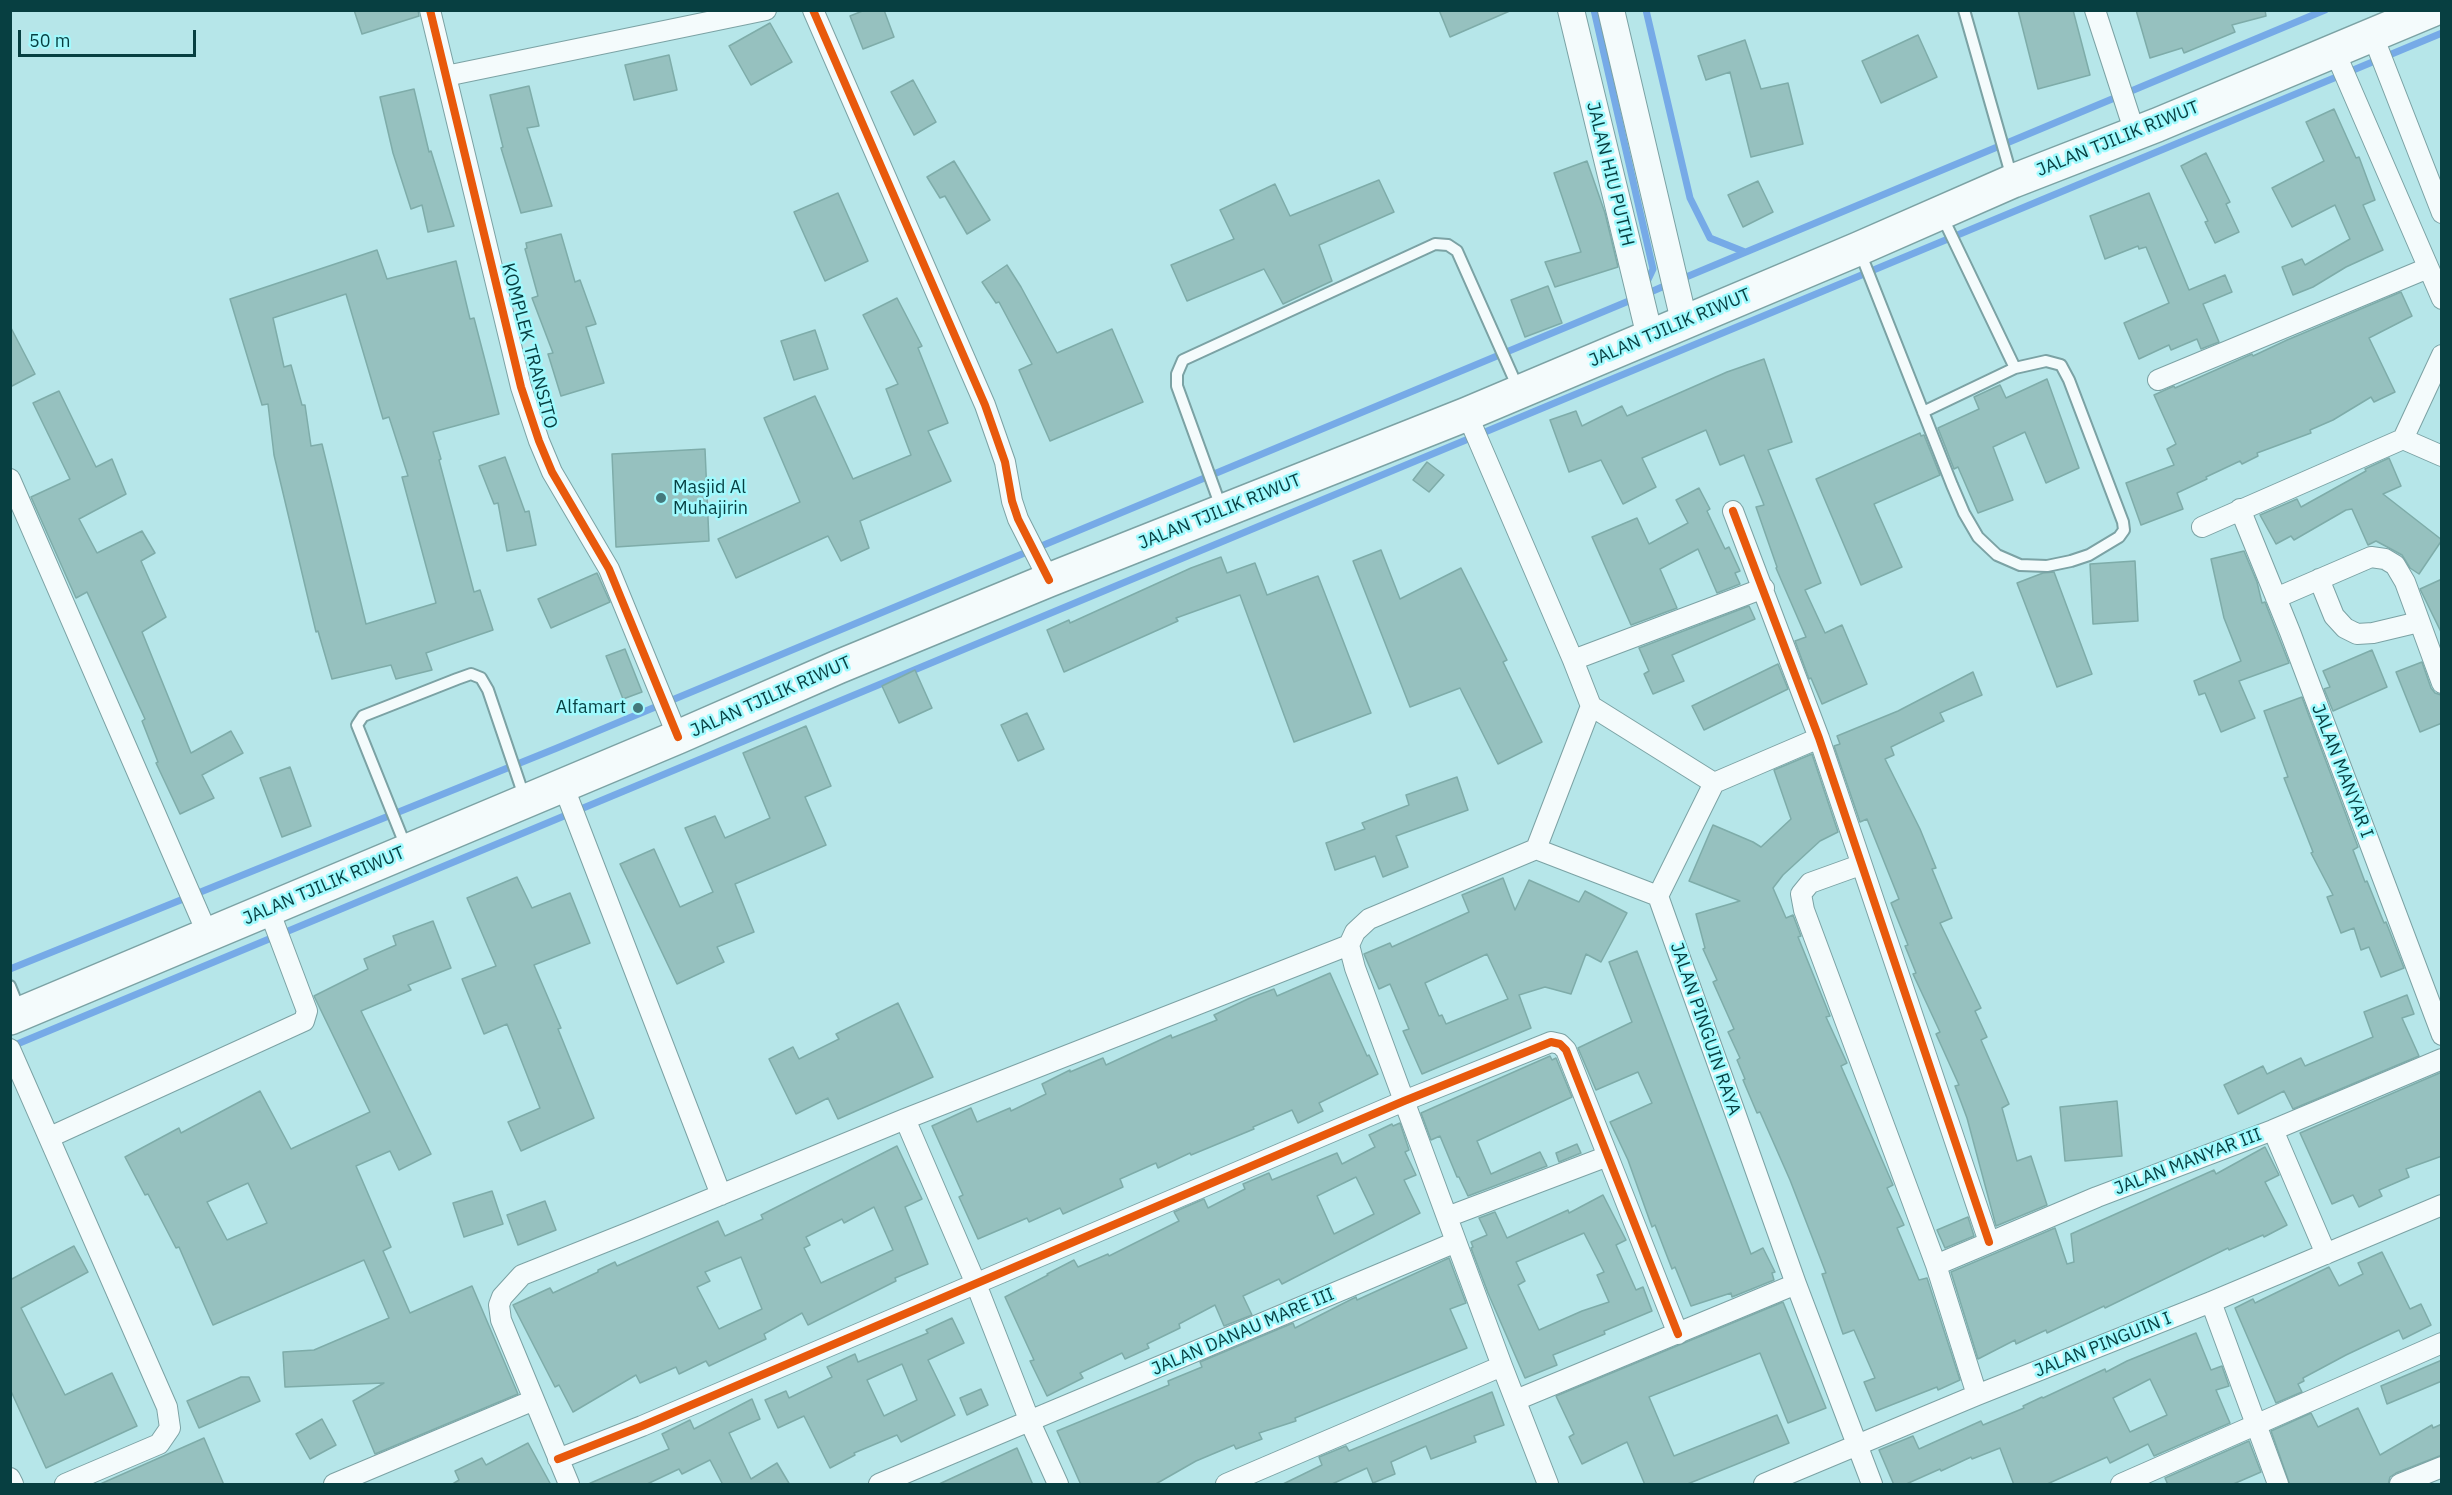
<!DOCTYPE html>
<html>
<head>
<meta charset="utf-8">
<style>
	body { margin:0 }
	#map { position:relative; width:2452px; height:1495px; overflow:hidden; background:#b6e6e9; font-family:"IBM Plex Sans",sans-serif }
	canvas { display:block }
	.frame { position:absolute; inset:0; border:12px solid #073f41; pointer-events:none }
	.scale { position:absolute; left:18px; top:30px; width:178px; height:27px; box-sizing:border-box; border:3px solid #073f41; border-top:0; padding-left:8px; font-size:18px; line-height:21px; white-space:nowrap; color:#073f41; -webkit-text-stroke:4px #a1fafe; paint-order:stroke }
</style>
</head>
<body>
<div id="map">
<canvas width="2452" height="1495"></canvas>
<div class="frame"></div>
<div class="scale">50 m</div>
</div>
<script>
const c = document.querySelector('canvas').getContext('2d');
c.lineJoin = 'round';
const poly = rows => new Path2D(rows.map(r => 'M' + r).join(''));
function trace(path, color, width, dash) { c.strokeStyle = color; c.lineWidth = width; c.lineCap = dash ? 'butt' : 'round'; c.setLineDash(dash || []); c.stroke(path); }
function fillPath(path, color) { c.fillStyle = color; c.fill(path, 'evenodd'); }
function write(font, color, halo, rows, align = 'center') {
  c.font = font + ' "IBM Plex Sans",sans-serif'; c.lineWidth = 5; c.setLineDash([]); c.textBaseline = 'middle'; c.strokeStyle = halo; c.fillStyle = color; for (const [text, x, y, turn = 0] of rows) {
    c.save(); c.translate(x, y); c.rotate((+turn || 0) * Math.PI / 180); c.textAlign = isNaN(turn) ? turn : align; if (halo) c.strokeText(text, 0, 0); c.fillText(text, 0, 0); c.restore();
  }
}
const stream = poly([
	[1594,10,1653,269,1645,286],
	[1646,10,1690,198,1710,238,1745,252],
	[1679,280,2325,10],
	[1646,294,1669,284],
	[10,969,557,748,1636,298],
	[10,1047,2442,33]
]);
const building = poly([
	[354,10,418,10,419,16,362,34,354,10],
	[865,10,884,10,894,37,863,49,850,16,865,10],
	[1439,10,1512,10,1450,37,1439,10],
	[2018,10,2073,10,2090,75,2038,89,2018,10],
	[2136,10,2265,10,2266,16,2232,25,2235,32,2184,53,2182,48,2150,58,2136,10],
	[770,23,792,62,751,85,729,46,770,23],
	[1918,35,1937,77,1881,103,1862,61,1918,35],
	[1745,40,1761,89,1788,83,1803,144,1751,157,1730,72,1706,80,1698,56,1745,40],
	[669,55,677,90,634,100,625,65,669,55],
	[913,80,936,122,914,135,891,92,913,80],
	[529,86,539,126,527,128,552,206,521,213,501,148,503,147,490,95,529,86],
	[414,89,429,152,431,151,454,226,428,232,422,205,411,209,393,153,380,97,414,89],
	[2334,109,2356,158,2359,157,2375,200,2363,205,2383,250,2346,267,2313,287,2293,295,2282,267,2302,259,2305,265,2350,239,2335,205,2292,227,2272,188,2324,161,2306,122,2334,109],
	[2206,153,2230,202,2226,204,2239,232,2215,243,2205,222,2208,221,2181,166,2206,153],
	[954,161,990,220,967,234,945,196,940,198,927,177,954,161],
	[1587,161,1605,213,1618,267,1555,287,1545,262,1581,252,1554,173,1587,161],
	[1379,180,1394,212,1319,245,1332,281,1283,304,1264,269,1187,301,1171,265,1234,239,1220,210,1275,184,1290,216,1379,180],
	[1758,181,1773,212,1743,227,1728,195,1758,181],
	[838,193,868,261,825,281,794,212,838,193],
	[2149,193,2189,290,2225,275,2232,292,2203,304,2219,342,2201,349,2197,339,2171,350,2169,345,2139,359,2124,323,2169,303,2146,247,2139,249,2138,246,2105,259,2090,216,2149,193],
	[561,234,575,282,580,280,596,324,586,327,604,383,561,396,548,354,553,353,532,298,538,296,525,249,527,248,526,243,561,234],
	[377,250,387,279,456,261,470,319,474,318,499,414,433,432,441,459,439,460,474,592,480,590,493,630,426,653,432,670,396,679,391,665,332,679,318,631,316,632,274,455,268,404,262,405,230,299,377,250],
	[346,294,383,419,389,417,408,476,402,477,436,603,366,624,322,444,311,446,305,405,302,405,291,365,284,367,273,318,346,294],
	[1007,265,1021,287,1057,353,1112,329,1143,402,1050,441,1019,370,1032,364,999,302,996,303,982,282,1007,265],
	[1548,286,1562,323,1525,337,1511,300,1548,286],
	[2401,292,2412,316,2369,338,2395,392,2374,402,2371,397,2333,420,2310,430,2311,433,2257,453,2258,456,2242,464,2240,461,2206,477,2207,479,2177,493,2183,509,2141,525,2126,483,2174,465,2167,449,2176,444,2154,395,2174,386,2175,388,2252,354,2253,356,2287,340,2401,292],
	[897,298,922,346,918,348,948,423,928,431,951,481,860,521,869,548,841,561,828,536,736,578,718,539,800,502,764,418,815,396,853,479,911,455,886,389,898,384,863,315,897,298],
	[10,326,35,374,10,387,10,326],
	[815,330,828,369,794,380,781,341,815,330],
	[1764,359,1792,442,1768,450,1821,583,1805,590,1825,633,1842,625,1867,684,1822,704,1811,678,1809,679,1795,641,1806,637,1776,568,1777,567,1756,507,1764,505,1744,455,1720,465,1706,430,1642,458,1656,487,1623,504,1601,460,1569,472,1550,420,1576,411,1582,426,1622,406,1627,416,1727,372,1764,359],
	[2047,379,2079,468,2046,483,2025,432,1993,447,2013,500,1978,513,1958,467,1954,469,1938,428,1979,409,1974,397,2000,385,2006,398,2047,379],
	[59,391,96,467,112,459,126,494,79,519,97,553,142,531,155,553,141,561,166,617,142,632,191,753,231,731,243,753,202,775,214,798,180,814,156,763,158,762,142,721,145,719,87,592,76,598,31,497,70,479,33,403,59,391],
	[1920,433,1921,436,1924,435,1940,475,1874,504,1902,567,1861,585,1816,479,1920,433],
	[705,449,709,541,616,547,612,454,705,449],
	[505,457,525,512,529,511,536,545,507,551,498,503,494,504,479,466,505,457],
	[2389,458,2401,486,2383,494,2442,540,2419,574,2410,568,2402,555,2391,549,2376,541,2368,545,2352,509,2346,510,2294,540,2291,536,2276,544,2260,515,2297,499,2301,507,2366,471,2365,469,2389,458],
	[1427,462,1444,475,1429,492,1413,480,1427,462],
	[1699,488,1710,509,1707,511,1725,549,1729,547,1740,571,1735,573,1740,584,1717,593,1698,549,1660,569,1677,608,1631,625,1592,537,1637,518,1649,544,1688,523,1676,500,1699,488],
	[1381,550,1400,599,1461,568,1507,660,1503,662,1542,742,1498,764,1460,688,1410,707,1353,561,1381,550],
	[2244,551,2257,582,2262,603,2265,602,2289,663,2239,681,2255,718,2221,732,2205,693,2199,695,2194,681,2241,661,2224,618,2211,559,2244,551],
	[1221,557,1227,573,1255,563,1267,595,1318,576,1371,713,1294,742,1240,595,1176,618,1178,621,1064,672,1047,630,1069,620,1070,623,1191,568,1221,557],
	[2135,561,2138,621,2093,624,2090,564,2135,561],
	[2054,572,2092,674,2057,687,2017,583,2043,573,2054,572],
	[597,573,610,602,551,628,538,599,597,573],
	[2442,579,2442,634,2420,589,2442,579],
	[1749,606,1755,619,1672,655,1684,681,1653,694,1644,674,1649,671,1639,648,1749,606],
	[625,649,642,692,623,699,606,656,625,649],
	[2372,650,2387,687,2333,711,2324,689,2330,687,2323,671,2372,650],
	[2422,662,2431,688,2435,693,2441,695,2442,723,2420,732,2396,672,2422,662],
	[1778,664,1788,689,1704,730,1692,706,1778,664],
	[915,670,932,708,899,723,882,686,915,670],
	[1973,672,1982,695,1940,713,1944,721,1891,747,1894,755,1885,759,1920,829,1936,868,1932,869,1952,918,1940,923,1981,1008,1975,1011,1987,1037,1981,1040,2009,1104,2002,1108,2017,1161,2031,1156,2047,1205,1996,1226,1967,1118,1955,1086,1959,1085,1936,1034,1940,1032,1913,974,1916,973,1905,946,1908,945,1891,903,1899,899,1867,819,1860,822,1834,746,1840,744,1837,736,1898,711,1973,672],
	[2302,697,2358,847,2353,850,2365,882,2367,881,2384,923,2386,922,2404,968,2381,977,2369,947,2361,950,2354,928,2341,933,2327,897,2333,895,2311,853,2313,852,2284,778,2288,777,2264,711,2302,697],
	[1027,713,1044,749,1018,761,1001,725,1027,713],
	[806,726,831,786,805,797,826,845,735,884,754,932,717,947,724,962,677,984,620,864,654,849,680,907,713,892,685,828,715,816,725,838,770,818,743,753,806,726],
	[1812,754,1838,832,1820,841,1783,875,1773,888,1786,918,1793,915,1801,936,1798,937,1830,1016,1826,1017,1847,1063,1841,1066,1893,1185,1887,1188,1904,1225,1897,1228,1919,1280,1927,1278,1960,1380,1938,1390,1937,1387,1876,1411,1864,1382,1875,1378,1854,1330,1843,1334,1822,1274,1826,1273,1790,1180,1760,1112,1757,1113,1743,1080,1745,1079,1737,1060,1740,1058,1728,1032,1734,1029,1713,982,1717,980,1703,949,1705,948,1696,914,1740,901,1689,881,1713,825,1753,842,1761,847,1791,819,1774,770,1812,754],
	[290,767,311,826,282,837,260,778,290,767],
	[1457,777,1468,810,1396,836,1408,867,1383,877,1375,856,1335,870,1326,843,1365,829,1362,823,1409,805,1406,795,1457,777],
	[517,877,532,908,570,893,590,943,534,965,561,1028,558,1029,594,1118,521,1151,508,1122,540,1108,507,1024,484,1034,462,979,496,966,467,898,517,877],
	[1503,878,1515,910,1529,880,1579,902,1585,891,1627,913,1601,962,1586,954,1571,994,1545,987,1519,995,1531,1028,1422,1074,1403,1031,1409,1029,1390,984,1379,989,1364,954,1390,943,1392,947,1469,912,1462,895,1503,878],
	[1487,954,1508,999,1446,1024,1442,1015,1439,1016,1425,983,1487,954],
	[433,921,451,968,408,985,411,990,361,1011,431,1154,399,1170,390,1151,356,1166,391,1247,383,1251,410,1313,472,1286,518,1394,375,1454,353,1401,384,1383,285,1387,283,1352,314,1350,389,1318,364,1260,213,1325,179,1247,176,1248,148,1194,145,1195,125,1157,179,1128,181,1133,260,1091,291,1149,370,1112,314,996,368,969,364,959,396,945,393,936,433,921],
	[248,1183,267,1223,227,1240,207,1202,248,1183],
	[1637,951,1751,1254,1763,1248,1775,1272,1772,1273,1774,1280,1732,1297,1731,1293,1691,1306,1675,1267,1672,1269,1655,1225,1652,1227,1628,1160,1610,1122,1652,1103,1638,1072,1596,1090,1578,1048,1632,1022,1609,962,1637,951],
	[1330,973,1367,1056,1369,1055,1378,1074,1319,1103,1323,1111,1298,1123,1292,1110,1253,1127,1254,1129,1191,1155,1190,1153,1158,1168,1156,1163,1120,1179,1123,1187,1063,1214,1060,1208,1029,1222,1027,1218,978,1239,959,1197,963,1195,932,1126,971,1108,977,1122,1010,1108,1011,1111,1046,1094,1042,1084,1070,1070,1070,1072,1103,1058,1106,1065,1171,1035,1172,1038,1217,1020,1214,1015,1250,998,1274,989,1277,996,1330,973],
	[2407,995,2414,1014,2402,1018,2419,1056,2293,1109,2284,1091,2238,1114,2224,1085,2263,1066,2267,1074,2301,1058,2305,1066,2373,1037,2364,1012,2407,995],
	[898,1003,933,1077,838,1119,828,1098,796,1114,769,1059,793,1047,799,1059,839,1039,836,1034,898,1003],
	[1550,1056,1552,1060,1556,1058,1572,1097,1477,1141,1491,1174,1540,1152,1547,1166,1468,1196,1459,1177,1457,1177,1440,1136,1431,1140,1421,1113,1550,1056],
	[2442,1072,2442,1156,2406,1169,2409,1177,2379,1190,2382,1196,2359,1207,2353,1195,2332,1204,2300,1133,2442,1072],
	[2117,1101,2122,1156,2065,1161,2060,1107,2117,1101],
	[1400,1123,1409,1150,1405,1152,1416,1175,1404,1180,1420,1213,1282,1284,1279,1279,1243,1296,1252,1315,1224,1326,1215,1305,1179,1324,1180,1328,1147,1344,1149,1348,1125,1359,1122,1353,1080,1373,1083,1378,1047,1396,1030,1361,1034,1360,1005,1297,1048,1275,1047,1274,1074,1260,1078,1267,1108,1254,1109,1256,1179,1221,1174,1212,1204,1199,1208,1208,1245,1189,1243,1184,1269,1173,1272,1180,1337,1153,1342,1164,1375,1147,1369,1135,1392,1124,1393,1126,1400,1123],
	[1356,1177,1374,1214,1334,1234,1317,1196,1356,1177],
	[1577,1144,1581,1153,1559,1162,1556,1153,1577,1144],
	[897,1146,922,1199,905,1207,928,1264,895,1278,896,1281,808,1325,802,1313,764,1334,766,1339,709,1366,706,1361,679,1374,676,1367,640,1383,636,1375,573,1412,559,1385,555,1387,513,1305,550,1288,553,1293,598,1272,598,1270,615,1262,617,1266,718,1221,725,1236,763,1219,761,1215,897,1146],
	[874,1207,893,1250,821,1283,804,1248,810,1245,806,1237,842,1219,844,1223,874,1207],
	[741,1257,762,1309,719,1329,697,1287,710,1281,705,1272,741,1257],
	[2265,1147,2279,1175,2265,1182,2287,1225,2264,1237,2263,1235,2229,1250,2228,1248,2105,1308,2104,1306,2047,1333,2046,1330,2016,1344,2015,1340,1978,1359,1951,1272,2055,1228,2067,1264,2074,1262,2071,1234,2214,1170,2216,1174,2265,1147],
	[492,1191,503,1224,464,1237,453,1203,492,1191],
	[1603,1195,1626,1240,1616,1245,1636,1290,1643,1287,1652,1311,1604,1331,1605,1334,1553,1355,1557,1365,1525,1378,1488,1293,1471,1248,1473,1247,1471,1242,1487,1235,1479,1218,1495,1212,1507,1238,1568,1210,1569,1213,1603,1195],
	[1584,1233,1604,1272,1597,1275,1609,1302,1582,1311,1539,1330,1518,1285,1525,1281,1516,1262,1584,1233],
	[545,1201,556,1230,518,1245,507,1215,545,1201],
	[1968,1217,1974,1236,1945,1248,1937,1230,1968,1217],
	[74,1246,88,1272,21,1308,65,1395,112,1373,137,1426,46,1468,10,1389,10,1280,74,1246],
	[2382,1252,2410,1309,2421,1304,2431,1325,2403,1339,2399,1330,2346,1355,2303,1378,2304,1381,2298,1384,2302,1392,2276,1403,2235,1308,2253,1299,2255,1303,2329,1267,2339,1286,2363,1274,2358,1263,2382,1252],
	[1449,1258,1466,1303,1450,1309,1467,1348,1295,1418,1296,1421,1259,1433,1262,1439,1236,1449,1234,1445,1196,1461,1154,1485,1081,1485,1057,1431,1169,1385,1168,1381,1202,1367,1200,1362,1293,1323,1295,1328,1350,1300,1356,1297,1357,1300,1449,1258],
	[1783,1302,1826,1408,1788,1423,1760,1353,1649,1397,1674,1456,1777,1415,1789,1443,1685,1485,1645,1485,1627,1442,1582,1464,1569,1437,1574,1434,1556,1396,1783,1302],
	[952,1318,964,1343,928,1360,955,1415,901,1442,897,1435,854,1453,855,1455,830,1468,804,1416,778,1428,765,1400,786,1391,789,1398,832,1377,827,1367,855,1354,858,1362,928,1333,926,1330,952,1318],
	[902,1364,917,1400,884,1416,867,1380,902,1364],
	[2196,1333,2211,1370,2222,1366,2229,1386,2216,1390,2230,1423,2154,1456,2148,1444,2110,1463,2107,1457,2045,1485,2014,1485,2000,1448,1972,1459,1971,1457,1941,1471,1940,1469,1904,1485,1894,1485,1879,1450,1913,1436,1919,1449,1981,1421,1983,1425,2024,1408,2023,1406,2042,1397,2043,1398,2105,1369,2106,1372,2127,1361,2196,1333],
	[2150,1379,2167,1415,2130,1432,2113,1398,2150,1379],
	[2442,1360,2442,1381,2387,1404,2381,1386,2442,1360],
	[241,1377,249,1377,260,1401,199,1428,187,1401,241,1377],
	[981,1389,988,1405,967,1415,960,1398,981,1389],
	[1492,1392,1504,1425,1474,1436,1476,1442,1431,1459,1426,1446,1391,1462,1395,1474,1373,1483,1367,1468,1330,1485,1281,1485,1322,1465,1319,1457,1346,1446,1349,1451,1492,1392],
	[752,1399,760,1419,729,1433,751,1479,777,1463,790,1485,723,1485,710,1460,682,1474,679,1469,645,1485,586,1485,669,1449,662,1434,690,1420,694,1429,752,1399],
	[2358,1408,2380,1455,2432,1425,2433,1428,2442,1424,2442,1455,2396,1473,2390,1477,2388,1485,2290,1485,2271,1431,2311,1413,2318,1427,2358,1408],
	[322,1419,336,1445,310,1459,296,1434,322,1419],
	[204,1438,224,1485,98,1485,204,1438],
	[2249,1441,2261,1472,2231,1485,2168,1485,2165,1478,2249,1441],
	[528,1443,551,1485,451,1485,459,1480,455,1471,482,1458,486,1465,528,1443],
	[1017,1448,1033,1485,937,1485,1017,1448]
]);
const service = poly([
	[1964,10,2012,178],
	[1860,252,1952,485,1964,513,1978,537,1997,555,2020,565,2047,566,2071,561,2089,555,2119,537,2124,530,2123,522,2069,380,2061,365,2046,361,2015,368,1942,216],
	[1923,412,2015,368],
	[1221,507,1177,386,1177,374,1183,360,1435,244,1448,245,1457,251,1518,388],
	[406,847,357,725,363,716,457,679,471,674,481,678,488,690,525,799],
	[10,986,20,1011]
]);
const minor = poly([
	[430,10,521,387,539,441,552,472,609,569,678,737],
	[813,10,985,405,1005,462,1012,501,1018,519,1049,580],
	[2095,10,2135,133],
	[2373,36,2442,213],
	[2335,52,2442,299],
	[446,76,766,10],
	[2158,380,2428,268],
	[1467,414,1573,660,1591,706,1714,783,1819,738],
	[2403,439,2442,456],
	[10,479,208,935],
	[2240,509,2290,632,2442,1035],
	[1733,511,1819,738,1989,1242],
	[2202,527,2403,439,2442,355],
	[2319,579,2334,616,2345,628,2357,634,2373,633,2419,622],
	[2276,598,2371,557,2385,559,2395,565,2405,582,2442,683],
	[1573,660,1764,588],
	[563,785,721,1195],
	[1860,865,1810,883,1801,894,1804,910,1936,1265,1977,1395],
	[1658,896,1714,783],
	[10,1049,167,1407,170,1428,159,1444,65,1484],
	[905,1119,976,1284,1030,1422,1058,1484],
	[2273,1130,2326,1254],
	[50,1137,304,1021,307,1011,269,910],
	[1447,1217,1608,1156],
	[1936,1265,2097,1197,2273,1130,2442,1059],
	[1796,1284,1872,1484],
	[2211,1302,2278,1484],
	[1516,1400,1796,1284,1658,896,1536,849],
	[558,1459,642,1426,1404,1101,1551,1042,1560,1044,1566,1050,1678,1334],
	[10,1478,13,1484],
	[334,1484,534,1400],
	[569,1484,501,1320,499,1305,502,1297,522,1275,635,1230,905,1119,1349,945],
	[879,1484,1456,1242],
	[1226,1484,1502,1366],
	[1548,1484,1502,1366,1355,968,1349,945,1355,932,1369,919,1536,849,1591,706],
	[1764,1484,1977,1395,2211,1302,2442,1205],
	[2121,1484,2442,1343],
	[2400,1484,2442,1467]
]);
const tertiary = poly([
	[1571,10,1650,337],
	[1611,10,1684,321]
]);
const trunk = poly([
	[10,1018,678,737,838,667,1049,580,1467,414,1858,249,2013,181,2157,125,2432,10]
]);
const cycleway = poly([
	[430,10,521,387,539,441,552,472,609,569,678,737],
	[813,10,985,405,1005,462,1012,501,1018,519,1049,580],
	[1733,511,1819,738,1989,1242],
	[558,1459,642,1426,1404,1101,1551,1042,1560,1044,1566,1050,1678,1334]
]);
const markers = [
	[661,498,6,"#44797c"],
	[638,708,6,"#44797c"]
];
const streetNames = [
	["JALAN TJILIK RIWUT",2118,139,-22],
	["JALAN HIU PUTIH",1610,174,76],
	["JALAN TJILIK RIWUT",1670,328,-23],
	["KOMPLEK TRANSITO",529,346,75],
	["JALAN TJILIK RIWUT",1220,512,-22],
	["JALAN TJILIK RIWUT",771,697,-24],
	["JALAN MANYAR I",2342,771,69],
	["JALAN TJILIK RIWUT",324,886,-23],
	["JALAN PINGUIN RAYA",1705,1029,71],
	["JALAN MANYAR III",2188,1162,-21],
	["JALAN DANAU MARE III",1243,1332,-23],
	["JALAN PINGUIN I",2103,1345,-22]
];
const poiNames = [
	["Masjid Al",673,488],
	["Muhajirin",673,509],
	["Alfamart",626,708,"right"]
];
trace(stream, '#76aae7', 7);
fillPath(building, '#96c1bf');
trace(building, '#7eaca9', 1.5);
trace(service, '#7ba2a4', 14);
trace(minor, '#7ba2a4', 22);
trace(tertiary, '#7ba2a4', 28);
trace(trunk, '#7ba2a4', 36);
trace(service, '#f4fbfc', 10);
trace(minor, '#f4fbfc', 20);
trace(tertiary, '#f4fbfc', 26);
trace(trunk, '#f4fbfc', 33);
trace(cycleway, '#e8590c', 8);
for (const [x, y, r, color] of markers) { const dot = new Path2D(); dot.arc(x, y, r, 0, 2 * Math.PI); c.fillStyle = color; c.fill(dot); trace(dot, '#a1fafe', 2); }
write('18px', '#073f41', '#a1fafe', streetNames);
write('18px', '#073f41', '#a1fafe', poiNames, 'left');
</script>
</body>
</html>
